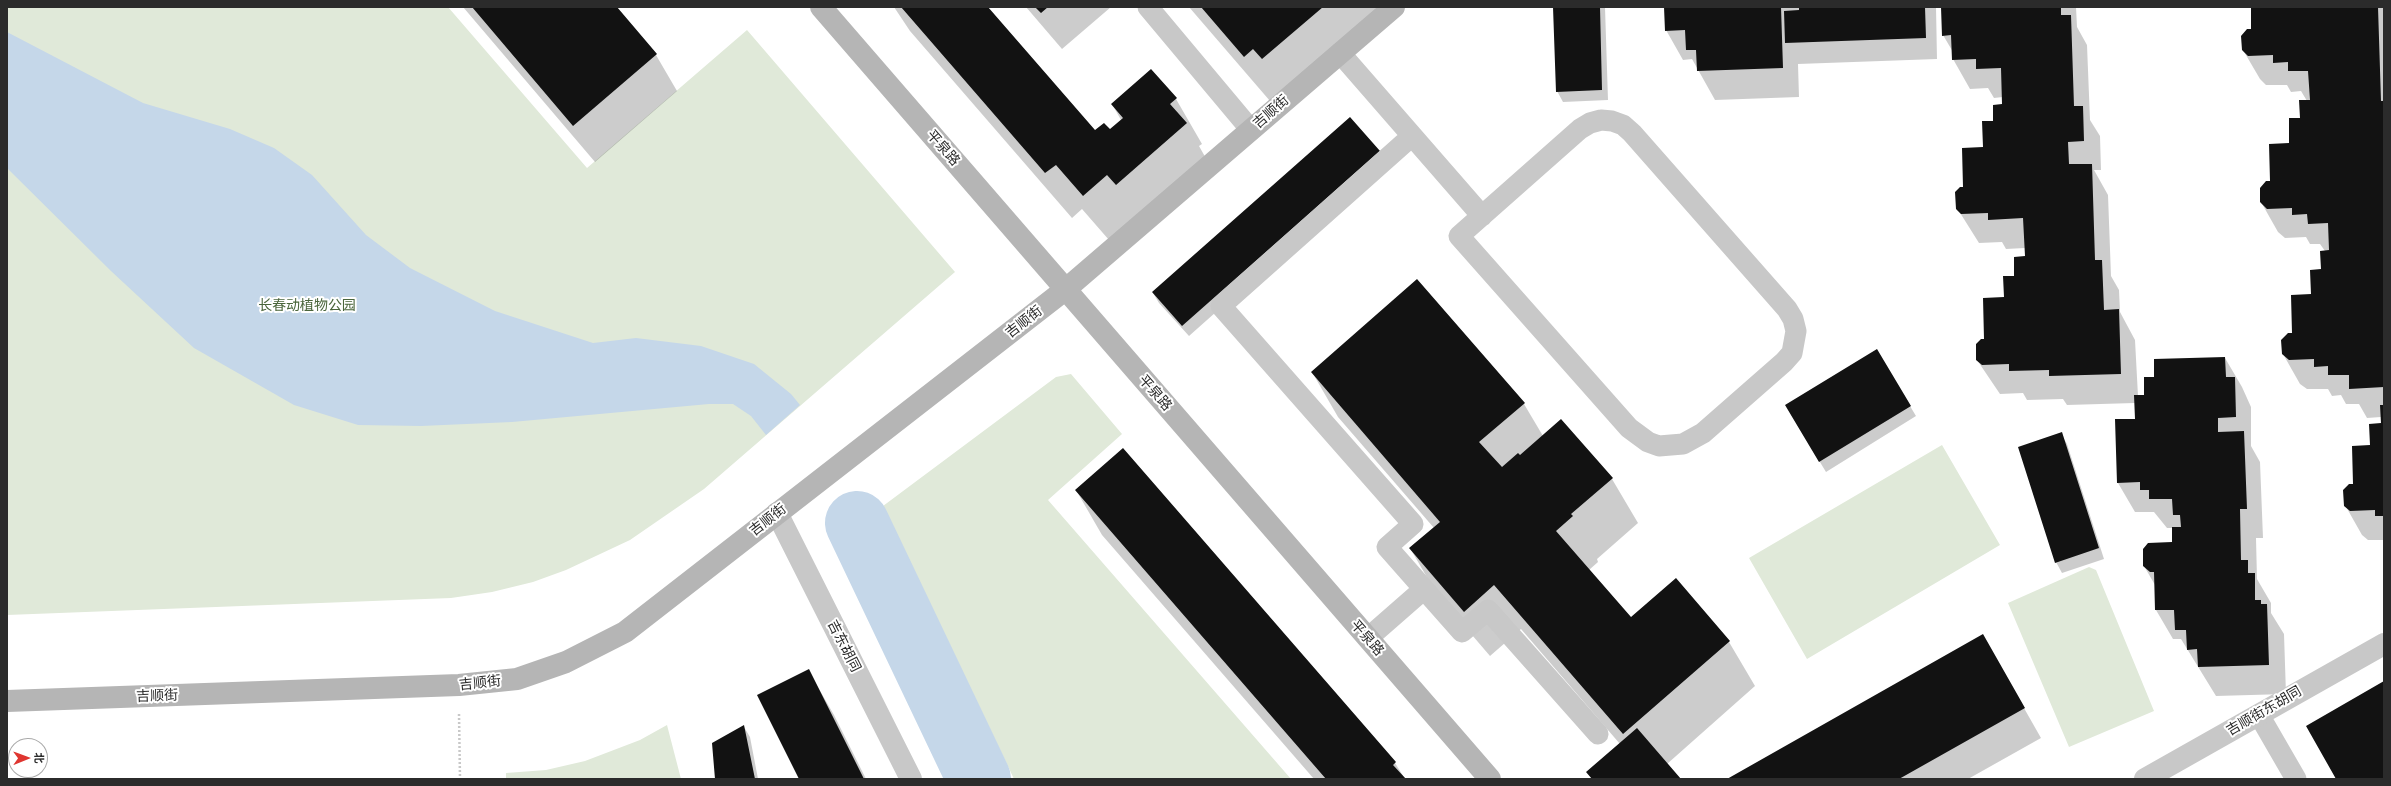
<!DOCTYPE html>
<html>
<head>
<meta charset="utf-8">
<style>
	body { margin:0 }
	#map { position:relative; width:2391px; height:786px; overflow:hidden; background:#fff; font-family:Mulish,"Noto Sans SC",sans-serif }
	canvas { display:block }
	.frame { position:absolute; inset:0; border:8px solid #2b2b2b; pointer-events:none }
	.north { position:absolute; left:8px; top:738px; width:40px; height:40px; box-sizing:border-box; background:#fff; border:1px solid #aaa; border-radius:50%; rotate:89deg; font-size:11px; font-weight:700; line-height:16px; text-align:center; color:#2b2b2b }
	.north::after { content:''; display:block; margin:auto; width:14px; height:18px; background:#df3630; clip-path:polygon(50% 0,100% 100%,50% 72%,0 100%) }
</style>
</head>
<body>
<div id="map">
<canvas width="2391" height="786"></canvas>
<div class="frame"></div>
<div class="north">北</div>
</div>
<script>
const c = document.querySelector('canvas').getContext('2d');
c.lineJoin = 'round';
function fillPath(path, color) { c.fillStyle = color; c.fill(path, 'evenodd'); }
const poly = rows => new Path2D(rows.map(r => 'M' + r).join(''));
function trace(path, color, width, dash) { c.strokeStyle = color; c.lineWidth = width; c.lineCap = dash ? 'butt' : 'round'; c.setLineDash(dash || []); c.stroke(path); }
function write(font, color, halo, rows, align = 'center') {
  c.font = font + ' Mulish,"Noto Sans SC",sans-serif'; c.lineWidth = 4; c.setLineDash([]); c.textBaseline = 'middle'; c.strokeStyle = halo; c.fillStyle = color; for (const [text, x, y, turn = 0] of rows) {
    c.save(); c.translate(x, y); c.rotate((+turn || 0) * Math.PI / 180); c.textAlign = isNaN(turn) ? turn : align; if (halo) c.strokeText(text, 0, 0); c.fillText(text, 0, 0); c.restore();
  }
}
const green = poly([
	[7,7,448,7,587,168,747,30,955,272,704,489,630,540,566,570,533,582,492,592,451,598,7,615],
	[1071,374,1122,434,1048,500,1291,779,1014,779,883,506,1056,377],
	[1942,445,2000,545,1807,659,1749,558],
	[2089,567,2096,570,2154,711,2069,747,2008,603],
	[667,725,681,779,506,779,506,773,546,770,585,761,640,740]
]);
const water = poly([
	[7,32,143,103,230,129,274,148,312,175,366,235,410,268,495,311,593,343,636,338,701,346,754,364,791,394,800,405,766,435,751,416,733,404,709,404,512,422,421,426,358,425,294,405,194,348,111,271,7,168]
]);
const shadow = poly([
	[463,7,616,7,656,55,677,91,595,162],
	[894,7,987,7,1095,132,1110,131,1121,120,1112,104,1151,70,1176,99,1202,144,1199,146,1212,169,1109,240,1082,209,1072,218,910,31],
	[1026,7,1111,7,1062,49],
	[1189,7,1375,7,1383,21,1270,101],
	[1554,7,1605,7,1608,100,1563,102,1557,91],
	[1665,7,1936,7,1937,59,1798,64,1799,97,1715,100,1692,59,1683,60,1666,30],
	[1942,7,2076,7,2077,27,2087,45,2090,120,2100,136,2101,170,2094,170,2108,195,2111,276,2119,290,2120,312,2135,340,2138,396,2145,396,2155,378,2225,358,2242,387,2251,407,2251,446,2260,462,2263,538,2256,538,2257,579,2271,603,2271,613,2284,634,2286,694,2216,696,2181,639,2173,639,2156,610,2155,585,2144,566,2173,543,2173,528,2167,528,2154,512,2135,512,2118,483,2116,420,2136,420,2135,403,2067,405,2063,399,2027,400,2023,393,2000,394,1977,360,2005,298,2026,257,2025,248,2006,249,2002,242,1979,243,1957,208,2003,105,2003,97,1994,98,1988,88,1970,89,1953,59,1953,52,1943,35],
	[2252,7,2384,7,2384,540,2368,540,2362,535,2345,505,2382,424,2381,417,2367,418,2359,404,2346,404,2341,395,2332,396,2328,389,2307,389,2300,384,2283,354,2312,295,2322,270,2325,251,2320,244,2310,244,2306,237,2285,238,2278,232,2261,202,2290,144,2307,101,2301,91,2291,92,2287,85,2266,85,2260,79,2243,50,2252,29],
	[1385,162,1189,336,1159,303,1153,293],
	[1877,351,1916,416,1826,472,1792,416],
	[1312,372,1524,404,1543,436,1561,420,1612,479,1638,523,1597,559,1598,562,1589,570,1631,619,1676,580,1729,642,1755,686,1667,764,1680,779,1592,779,1588,772,1620,744,1521,629,1490,656,1436,593,1410,548,1434,528,1338,417],
	[2061,434,2067,444,2104,559,2062,573,2056,562],
	[1076,490,1395,763,1405,779,1314,779,1102,535],
	[1983,636,2041,738,1968,779,1729,779],
	[808,670,834,715,866,779,800,779],
	[744,727,750,737,758,779,716,779]
]);
const river = poly([
	[857,523,979,779]
]);
const building = poly([
	[472,7,617,7,657,54,573,126],
	[901,7,988,7,1095,130,1104,123,1110,129,1123,118,1111,104,1151,69,1177,98,1170,104,1187,123,1116,185,1107,175,1083,196,1056,165,1045,173],
	[1035,7,1048,7,1041,13],
	[1201,7,1323,7,1262,59,1253,49,1244,57],
	[1553,7,1600,7,1602,90,1556,92],
	[1664,7,1781,7,1783,68,1697,71,1696,50,1686,50,1685,30,1665,31],
	[1799,7,1925,7,1926,38,1785,43,1784,11,1799,10],
	[1941,7,2061,7,2061,15,2071,15,2074,106,2083,106,2084,141,2068,142,2069,164,2092,164,2095,260,2102,260,2104,310,2119,309,2121,374,2049,376,2049,370,2009,371,2009,364,1982,365,1976,360,1976,344,1981,339,1984,339,1983,298,2004,297,2003,276,2014,276,2014,257,2025,256,2023,218,1988,220,1988,213,1961,214,1956,209,1955,192,1960,187,1963,187,1962,148,1983,147,1982,121,1993,121,1993,105,2002,104,2001,68,1976,69,1976,59,1952,60,1951,35,1942,36],
	[2251,7,2378,7,2381,101,2384,101,2384,387,2349,389,2349,375,2328,375,2328,366,2314,367,2314,359,2289,360,2282,354,2281,340,2288,333,2292,333,2291,295,2311,294,2310,270,2321,269,2320,251,2329,250,2328,223,2308,224,2307,214,2292,215,2292,208,2267,209,2260,202,2260,188,2266,181,2270,181,2269,144,2289,143,2289,118,2300,118,2299,100,2310,100,2308,71,2288,71,2288,62,2273,63,2273,55,2248,56,2242,50,2241,36,2247,29,2251,29],
	[1350,117,1380,151,1182,326,1152,292],
	[1417,279,1525,403,1479,442,1502,467,1518,453,1520,455,1561,419,1613,478,1571,514,1573,516,1556,531,1631,617,1676,578,1730,641,1623,734,1494,585,1464,612,1409,548,1440,522,1311,372],
	[1877,349,1911,406,1819,462,1785,405],
	[2225,357,2226,377,2235,377,2236,417,2218,418,2218,432,2244,431,2247,509,2240,509,2241,560,2248,560,2248,573,2255,573,2255,600,2261,600,2261,604,2267,604,2269,665,2198,667,2197,649,2187,650,2186,630,2175,630,2174,610,2155,610,2154,572,2150,572,2143,566,2143,549,2148,543,2172,542,2172,527,2181,527,2180,515,2173,515,2172,499,2149,499,2149,490,2140,490,2140,482,2117,483,2115,419,2135,419,2134,395,2144,395,2144,377,2154,377,2154,359],
	[2380,405,2384,405,2384,516,2375,516,2375,510,2350,511,2344,506,2343,490,2349,484,2353,484,2352,446,2370,445,2369,424,2381,423],
	[2062,432,2099,548,2055,563,2018,447],
	[1123,448,1396,762,1393,765,1406,779,1326,779,1075,490],
	[1983,634,2025,708,1899,779,1727,779],
	[809,669,864,779,799,779,757,695],
	[2384,681,2384,779,2336,779,2306,726],
	[744,725,755,779,715,779,712,743],
	[1637,728,1681,779,1592,779,1586,772]
]);
const path = poly([
	[459,714,460,779]
]);
const lane = poly([
	[1148,7,1251,130],
	[1340,53,1482,216],
	[1601,120,1612,121,1623,125,1632,133,1787,309,1793,319,1796,331,1792,353,1784,362,1703,433,1683,444,1659,446,1648,442,1629,428,1459,236,1580,129,1590,123,1601,120],
	[1412,136,1221,306,1413,524,1387,547,1424,589,1462,632,1488,610,1598,734],
	[1368,638,1424,589],
	[2259,715,2296,779]
]);
const street = poly([
	[777,513,911,779],
	[2145,779,2384,644]
]);
const secondary = poly([
	[821,7,1490,779],
	[7,701,459,685,517,679,566,662,625,632,1066,289,1394,7]
]);
const streetNames = [
	["吉顺街",1271,112,-41],
	["平泉路",943,148,49],
	["吉顺街",1024,322,-38],
	["平泉路",1155,393,49],
	["吉顺街",768,520,-38],
	["平泉路",1367,638,49],
	["吉东胡同",844,646,63],
	["吉顺街",480,683,-6],
	["吉顺街",157,696,-2],
	["吉顺街东胡同",2264,711,-30]
];
const parkNames = [
	["长春动植物公园",307,306]
];
fillPath(green, '#e0e9d9');
fillPath(water, '#c5d7e9');
fillPath(shadow, '#0003');
trace(river, '#c5d7e9', 64);
fillPath(building, '#121212');
trace(path, '#c8c8c8', 2.5, [2, 2]);
trace(lane, '#c8c8c8', 21);
trace(street, '#c8c8c8', 22);
trace(secondary, '#b5b5b5', 22);
write('14px', '#2b2b2b', '#fff', streetNames);
write('14px', '#4a653b', '#fff', parkNames);
</script>
</body>
</html>
